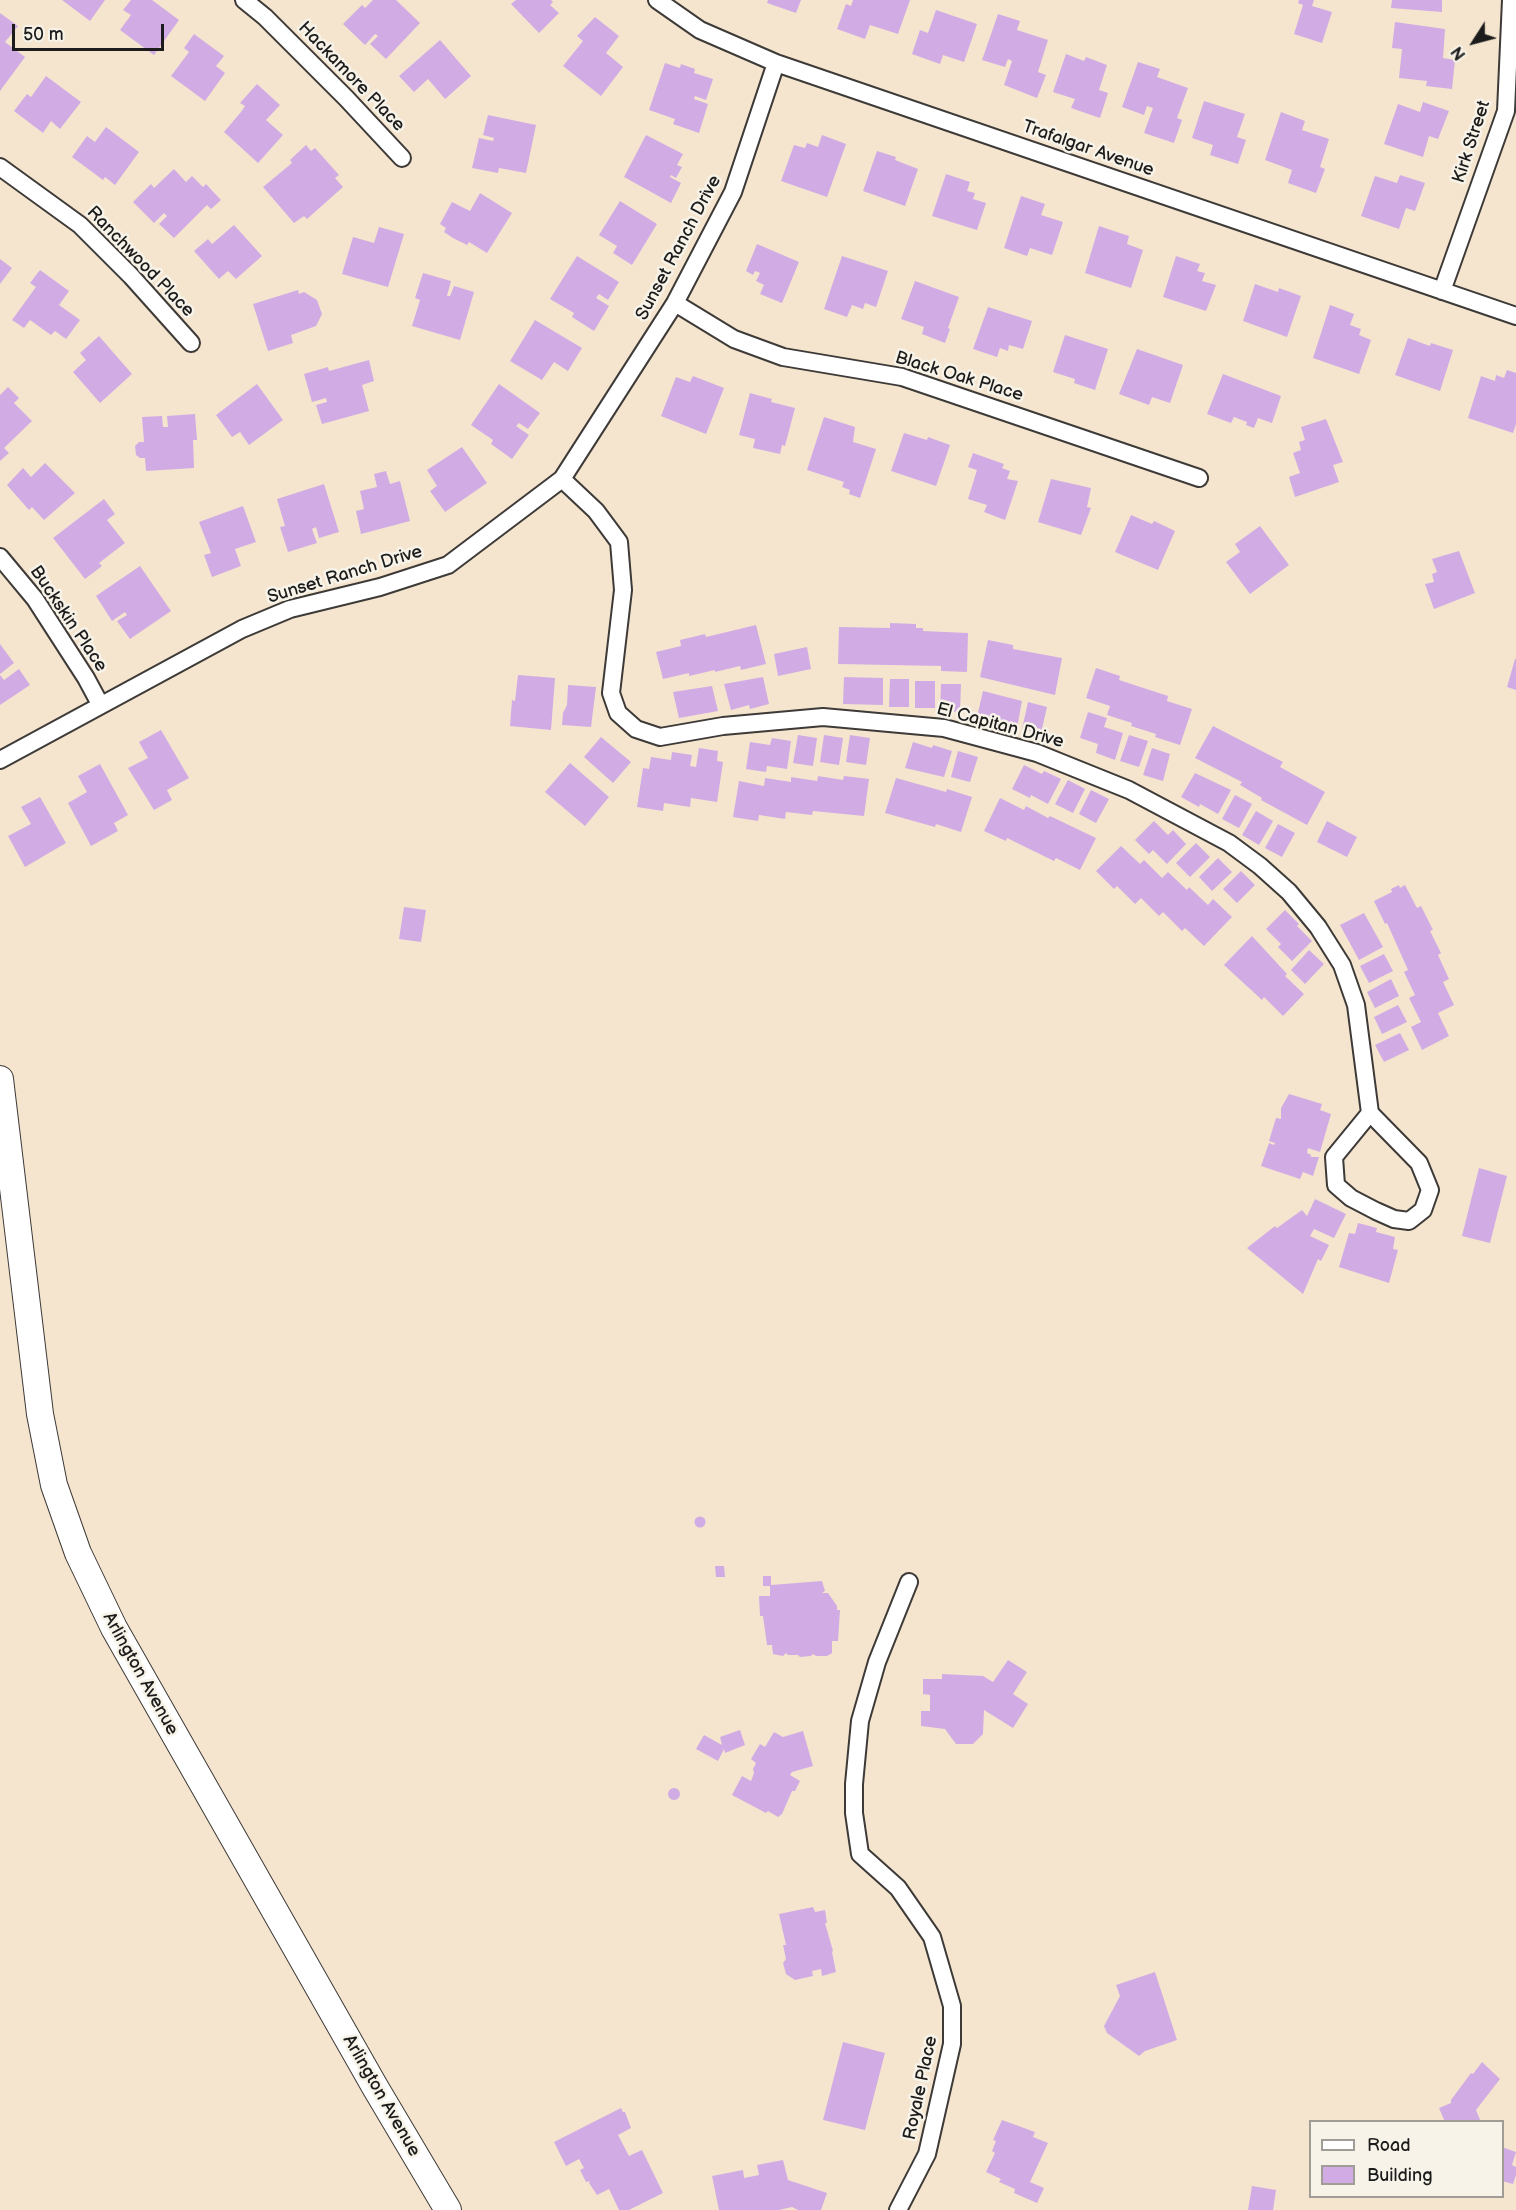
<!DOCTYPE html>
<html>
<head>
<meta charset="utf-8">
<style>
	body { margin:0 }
	#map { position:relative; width:1516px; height:2210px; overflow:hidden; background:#f5e5cf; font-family:"Balsamiq Sans",sans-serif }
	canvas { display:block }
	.legend { position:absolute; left:1309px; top:2120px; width:195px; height:78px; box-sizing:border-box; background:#f7f3e8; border:2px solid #9f9d96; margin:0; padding:8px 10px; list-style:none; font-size:18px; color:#1c1c1c }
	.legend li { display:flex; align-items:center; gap:12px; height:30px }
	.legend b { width:30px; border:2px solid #9f9d96 }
	.north { position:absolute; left:1444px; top:12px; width:60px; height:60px; -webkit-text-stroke:4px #f7f3e8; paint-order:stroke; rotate:234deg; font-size:16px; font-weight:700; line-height:24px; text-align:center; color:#1c1c1c }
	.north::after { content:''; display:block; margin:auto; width:21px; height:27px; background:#1c1c1c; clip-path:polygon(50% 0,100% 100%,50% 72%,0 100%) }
	.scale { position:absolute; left:12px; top:24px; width:152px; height:27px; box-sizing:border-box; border:3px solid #1c1c1c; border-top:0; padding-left:8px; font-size:18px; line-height:21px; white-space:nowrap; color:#1c1c1c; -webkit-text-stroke:4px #f7f3e8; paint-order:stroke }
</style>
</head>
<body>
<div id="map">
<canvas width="1516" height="2210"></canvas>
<ul class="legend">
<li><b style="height:8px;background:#fff"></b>Road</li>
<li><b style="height:16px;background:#d1ace4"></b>Building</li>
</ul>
<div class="north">N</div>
<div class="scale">50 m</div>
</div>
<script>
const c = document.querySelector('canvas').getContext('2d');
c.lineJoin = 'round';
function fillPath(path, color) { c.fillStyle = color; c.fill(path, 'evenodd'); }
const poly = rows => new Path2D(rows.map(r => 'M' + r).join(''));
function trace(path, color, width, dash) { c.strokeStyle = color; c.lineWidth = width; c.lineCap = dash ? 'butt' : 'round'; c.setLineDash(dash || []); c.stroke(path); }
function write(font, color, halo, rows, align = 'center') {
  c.font = font + ' "Balsamiq Sans",sans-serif'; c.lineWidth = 5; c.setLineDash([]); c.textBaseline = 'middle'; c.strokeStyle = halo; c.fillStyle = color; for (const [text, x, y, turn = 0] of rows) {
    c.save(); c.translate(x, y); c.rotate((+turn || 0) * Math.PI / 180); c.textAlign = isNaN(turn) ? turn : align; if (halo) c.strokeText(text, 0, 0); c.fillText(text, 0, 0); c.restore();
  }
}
const building = poly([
	[62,0,105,0,90,21],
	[131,0,152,0,179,20,154,55,120,30,131,15,123,10],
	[373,0,396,0,420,23,386,59,370,44,378,36,375,34,365,45,343,24,362,5,365,8],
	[516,0,551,0,553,2,550,5,559,13,539,33,511,4],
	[768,0,801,0,796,13,767,3],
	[853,0,910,0,898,34,870,25,865,39,837,29,846,4,851,6],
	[1299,0,1314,0,1312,6,1332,12,1322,43,1294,34,1303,5,1298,3],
	[1392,0,1442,0,1442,12,1391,8],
	[936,10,977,24,964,62,943,55,940,64,912,54,920,30,928,33],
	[0,13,18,26,5,42,25,57,0,91],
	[998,14,1020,21,1017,30,1048,40,1038,72,1046,75,1037,98,1004,85,1012,61,1008,59,1005,67,982,60],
	[595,17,619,36,606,53,623,67,601,96,563,66,583,41,577,36],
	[1395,22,1445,29,1443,58,1455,60,1452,89,1426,86,1427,81,1399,78,1402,49,1392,48],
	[194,34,224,56,216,66,225,73,205,101,171,76,189,52,184,48],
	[440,40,471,76,445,99,428,79,414,92,399,76],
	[1066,54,1084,61,1086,57,1107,65,1099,90,1108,93,1100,118,1071,108,1075,99,1053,92],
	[1138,62,1160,69,1157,77,1188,88,1177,118,1182,120,1174,143,1144,133,1153,108,1147,106,1144,115,1122,107],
	[665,63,680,68,681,64,695,69,694,73,713,79,706,100,695,96,694,99,708,104,699,133,673,124,675,119,649,110],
	[46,76,81,102,60,129,51,121,43,133,14,111,27,94,31,97],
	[257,84,280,105,266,120,283,135,258,163,224,132,241,112,245,106,240,103],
	[1204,101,1245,114,1237,137,1246,140,1238,164,1210,155,1213,145,1192,138],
	[1423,102,1449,111,1438,139,1429,136,1423,157,1384,144,1398,104,1420,112],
	[1281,112,1305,121,1302,130,1329,139,1320,167,1325,169,1316,193,1288,183,1292,170,1265,160],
	[488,115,536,125,526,173,499,168,498,173,472,168,479,138,493,141,494,138,483,135],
	[106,127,139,152,115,185,105,177,103,180,72,157,87,136,95,142],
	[646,135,683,154,677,165,682,167,676,178,671,175,670,177,681,183,671,203,624,177],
	[822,135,846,144,827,197,781,181,794,145,805,148,807,143,818,147],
	[306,145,311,151,315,148,339,175,335,178,343,187,307,219,304,216,294,223,263,187,292,163,290,160],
	[877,151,896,157,895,160,918,169,905,206,863,191],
	[174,169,186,182,192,176,203,187,206,184,221,200,211,209,207,205,174,238,159,224,167,216,164,213,154,223,133,202,151,184,154,188],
	[946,174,970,182,967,191,975,193,973,199,986,203,977,230,932,216],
	[1400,175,1425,183,1415,211,1406,208,1399,229,1361,216,1375,176,1397,183],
	[480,193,512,213,487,253,469,242,467,245,453,238,444,232,446,228,440,224,452,202,470,211],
	[1021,196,1045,204,1041,215,1063,222,1052,255,1030,248,1027,256,1004,248],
	[620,201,657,224,632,265,613,253,617,246,599,235],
	[234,225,262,256,236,279,228,271,219,279,194,251,208,239,212,244],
	[1099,226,1129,236,1127,244,1143,250,1131,288,1085,273],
	[379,227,404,234,388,287,342,274,353,237,374,243],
	[757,244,799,262,782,303,760,294,764,285,756,281,760,273,755,271,753,275,746,271],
	[577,256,619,282,608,300,599,294,596,298,609,306,594,331,572,317,574,313,550,299],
	[842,256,888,271,876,307,865,303,863,309,852,305,847,317,824,309],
	[1176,256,1200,264,1197,271,1205,273,1202,281,1216,285,1206,311,1163,297],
	[0,259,12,268,0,284],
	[40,270,69,291,59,305,80,320,66,339,55,331,51,335,30,320,24,328,12,320,36,287,30,283],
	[423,273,451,281,447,296,450,296,454,286,474,292,460,340,412,326,420,300,415,298],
	[915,281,959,297,948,328,950,329,945,343,922,334,924,327,901,319],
	[1255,284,1278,292,1279,288,1301,296,1287,337,1243,321],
	[298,290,299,294,304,292,317,300,322,314,316,326,291,335,293,343,268,351,253,304],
	[1330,305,1354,314,1350,325,1361,329,1359,335,1371,340,1359,374,1313,358],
	[988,307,1032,321,1023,349,1009,345,1008,351,1000,348,997,357,973,349],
	[535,320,582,348,568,371,554,362,542,380,510,361],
	[1065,335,1108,349,1095,390,1074,383,1075,379,1053,372],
	[99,336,132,374,100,403,73,372,86,360,80,353],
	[1408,338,1430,346,1431,343,1453,350,1440,391,1395,375],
	[1137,349,1183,365,1170,403,1152,397,1149,405,1119,394],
	[369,360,374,381,362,385,369,411,322,424,316,405,327,402,326,398,312,402,304,374,328,367,329,371],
	[1507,370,1516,373,1516,424,1513,433,1468,418,1481,376,1495,381,1496,375,1504,378],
	[1223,374,1281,396,1272,423,1258,418,1254,428,1246,425,1247,422,1234,417,1231,423,1207,414],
	[693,376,724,388,706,434,661,416,676,377,690,382],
	[257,384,283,420,249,445,240,432,232,437,216,415],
	[499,384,540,413,528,429,519,423,516,426,529,435,512,459,491,444,493,440,471,425],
	[8,387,19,398,14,403,32,421,4,448,9,453,0,461,0,395],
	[750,393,772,399,771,402,795,408,785,446,782,445,780,454,753,448,755,439,739,435],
	[195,414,197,440,193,440,194,468,146,471,145,458,140,458,136,455,135,446,139,442,144,442,142,417,162,416,163,427,168,427,167,416],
	[824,417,855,427,853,442,876,449,860,498,849,494,850,490,842,487,844,482,807,470],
	[1326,419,1343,462,1333,465,1339,482,1295,497,1289,477,1300,473,1293,453,1301,450,1299,442,1305,440,1301,427],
	[904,433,927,440,928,437,950,445,936,486,891,471],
	[462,447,487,483,445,512,430,491,437,486,427,470],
	[973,453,1004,464,1002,468,1010,471,1007,479,1018,481,1005,520,984,512,987,505,968,499,977,470,968,467],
	[45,463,75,493,44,520,32,507,29,510,7,485,23,468,31,477],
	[386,471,390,484,400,481,410,521,361,534,356,511,364,509,360,491,377,487,374,474],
	[1051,479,1091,488,1087,507,1091,508,1081,535,1038,522],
	[324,484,339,532,319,538,316,527,312,529,317,543,288,552,280,527,285,526,277,499],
	[104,499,115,514,107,520,125,543,99,563,102,566,85,579,53,538],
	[243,506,256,542,235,549,241,566,212,577,204,555,211,553,199,522],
	[1131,515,1152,524,1154,521,1175,531,1158,570,1115,552],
	[1260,526,1289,565,1250,594,1226,562,1240,552,1235,544],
	[1459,551,1475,593,1434,609,1425,584,1434,582,1432,574,1437,572,1432,559],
	[140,566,171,611,130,639,117,621,127,615,125,612,112,621,96,596],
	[890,623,916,624,916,628,923,628,923,631,968,633,967,672,941,671,941,666,838,664,839,627,890,628],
	[756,625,766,664,741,670,740,666,715,672,715,670,689,676,689,673,663,679,656,652,681,646,680,640,705,634,706,637],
	[988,640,1013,645,1013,649,1062,658,1055,695,980,677],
	[0,644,14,663,0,674],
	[807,647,811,669,778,676,774,654],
	[1515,659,1516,659,1516,690,1507,687],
	[1096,668,1120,676,1119,680,1168,696,1167,701,1192,709,1180,745,1155,737,1156,734,1131,726,1132,723,1107,715,1110,706,1086,698],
	[19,669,30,685,0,705,0,675,4,680],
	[518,675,555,678,551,730,510,726,512,700,515,701],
	[763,677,769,704,750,709,749,705,731,710,724,684],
	[844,677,883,678,883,705,843,704],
	[890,679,909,679,909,707,889,707],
	[915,681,935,681,935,708,915,708],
	[941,684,961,684,960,712,940,711],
	[568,685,596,687,591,727,562,725,563,713,567,705],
	[712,686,718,711,679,718,673,692],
	[983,691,1022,701,1017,728,977,717],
	[1028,702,1047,707,1041,733,1022,729],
	[1088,712,1107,718,1104,727,1123,733,1115,760,1096,753,1098,744,1080,738],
	[1213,726,1283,762,1280,767,1325,792,1307,825,1261,800,1262,798,1240,785,1242,782,1195,758],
	[161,730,189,778,167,790,172,800,154,810,128,768,148,758,139,742],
	[798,735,817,738,813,766,793,763],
	[824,735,843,738,839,765,820,762],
	[850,735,870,738,866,765,846,762],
	[1129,735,1148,741,1139,767,1120,761],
	[601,737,631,762,613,783,584,757],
	[772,738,791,741,787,769,767,766,766,772,746,769,750,742,770,745],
	[913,742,932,748,933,745,952,751,944,777,905,768],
	[699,748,718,751,717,761,723,762,717,802,691,798,690,807,664,803,663,811,637,807,643,768,649,769,651,757,671,760,672,752,692,755,690,766,696,767],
	[1152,748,1170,754,1163,781,1143,775],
	[958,751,978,757,970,782,951,777],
	[570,763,609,797,585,826,545,792],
	[100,764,128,815,114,823,118,831,91,846,68,803,87,792,78,776],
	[1024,765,1042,774,1044,771,1061,779,1048,804,1031,795,1030,798,1012,789],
	[1195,773,1231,790,1218,814,1200,804,1199,807,1181,797],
	[818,776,843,780,844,776,869,779,864,816,813,811,812,815,786,812,785,819,759,815,758,821,733,817,739,781,764,786,765,778,791,782,791,777,817,781],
	[896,778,946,792,947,789,972,797,961,832,936,824,935,827,885,813],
	[1068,780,1085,789,1073,813,1055,804],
	[1091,790,1109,799,1096,823,1079,814],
	[1235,795,1252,804,1239,828,1222,819],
	[40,797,66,843,25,867,8,836,31,824,21,807],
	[1000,798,1024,810,1026,806,1048,818,1050,816,1096,838,1080,870,1056,858,1054,861,1007,838,1006,841,984,831],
	[1256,811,1273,821,1259,845,1242,835],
	[1154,821,1168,835,1173,830,1186,844,1167,864,1153,850,1149,854,1135,840],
	[1327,821,1357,837,1347,857,1317,842],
	[1278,824,1295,833,1282,857,1265,848],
	[1196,843,1210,857,1190,877,1176,863],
	[1121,846,1140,864,1144,860,1162,878,1168,872,1187,890,1189,887,1208,905,1213,899,1232,917,1204,946,1185,928,1182,931,1163,912,1159,916,1141,898,1135,904,1117,886,1114,889,1096,871],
	[1218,858,1232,872,1212,891,1199,877],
	[1241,871,1255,885,1237,903,1223,889],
	[1399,885,1400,888,1405,885,1417,908,1421,906,1433,930,1430,931,1441,953,1438,955,1449,979,1443,982,1454,1005,1438,1013,1449,1036,1422,1050,1411,1027,1421,1022,1409,998,1415,995,1404,972,1408,970,1387,923,1385,924,1374,901,1392,892,1391,889],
	[404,907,426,910,421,942,399,939],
	[1285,910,1299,924,1297,926,1312,941,1292,961,1278,947,1281,944,1266,929],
	[1364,913,1383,947,1359,960,1340,925],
	[1252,936,1287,974,1285,976,1304,994,1283,1016,1264,997,1262,1000,1224,965],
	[1309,950,1324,964,1305,984,1291,970],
	[1384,954,1393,971,1369,983,1360,966],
	[1391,979,1399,996,1375,1008,1367,992],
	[1398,1005,1407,1022,1382,1034,1374,1017],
	[1400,1033,1409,1050,1384,1062,1375,1045],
	[1289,1094,1322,1104,1320,1110,1331,1114,1320,1152,1308,1148,1307,1153,1311,1155,1311,1157,1319,1157,1313,1176,1303,1172,1300,1179,1261,1166,1269,1143,1274,1145,1275,1143,1269,1141,1276,1118,1281,1119,1281,1108],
	[1479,1168,1507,1176,1490,1243,1462,1236],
	[1315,1199,1346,1214,1334,1238,1314,1229,1310,1236,1329,1245,1321,1261,1318,1259,1303,1294,1247,1248,1275,1226,1277,1228,1302,1210,1307,1216],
	[1358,1223,1377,1228,1376,1232,1395,1237,1393,1249,1398,1250,1389,1283,1339,1267,1349,1233,1355,1234],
	'694.5 1522a5.5 5.5 0 1 1 11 0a5.5 5.5 0 1 1-11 0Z',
	[715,1566,724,1566,725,1577,716,1577],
	[763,1576,771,1576,771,1585,822,1581,825,1591,822,1593,828,1593,837,1606,837,1610,840,1610,838,1641,832,1641,832,1653,827,1656,816,1656,813,1654,811,1656,800,1657,798,1655,788,1655,786,1653,783,1656,773,1654,772,1645,767,1645,763,1616,760,1616,759,1596,770,1596,770,1586,763,1586],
	[1008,1660,1027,1672,1013,1694,1028,1704,1013,1728,984,1710,983,1734,973,1744,956,1744,945,1729,921,1726,921,1711,930,1711,930,1695,923,1694,923,1679,942,1679,942,1674,983,1676,993,1682],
	[740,1730,745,1745,725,1753,724,1749,718,1761,696,1749,704,1735,722,1745,720,1737],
	[803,1731,813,1766,792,1772,790,1775,800,1781,795,1791,792,1791,782,1814,778,1817,768,1811,766,1813,732,1795,742,1776,751,1781,754,1773,753,1769,756,1763,751,1759,760,1744,765,1747,774,1732,783,1737],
	'668 1794a6 6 0 1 1 12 0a6 6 0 1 1-12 0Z',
	[813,1907,815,1912,825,1910,827,1923,825,1923,833,1951,832,1952,836,1972,822,1976,821,1969,812,1971,813,1976,795,1980,786,1974,783,1963,786,1959,783,1945,786,1945,779,1914],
	[1155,1972,1177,2040,1145,2051,1139,2056,1107,2033,1104,2026,1120,1996,1116,1985],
	[843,2042,885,2053,865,2130,823,2120],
	[1482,2062,1500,2079,1476,2110,1481,2122,1445,2122,1439,2108,1451,2103,1451,2100,1471,2073,1473,2074],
	[621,2108,623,2112,625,2112,631,2128,618,2135,629,2156,642,2150,663,2193,629,2210,619,2210,609,2189,597,2195,589,2183,590,2181,586,2182,580,2170,584,2168,579,2159,566,2166,554,2142],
	[1002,2120,1035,2132,1033,2137,1048,2143,1030,2182,1044,2188,1037,2203,1014,2193,1015,2189,999,2182,1001,2179,986,2172,995,2153,992,2151,996,2141,993,2140],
	[1502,2147,1516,2152,1512,2165,1516,2167,1516,2175,1513,2184,1502,2181],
	[783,2160,788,2180,827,2193,821,2210,798,2210,792,2207,779,2210,719,2210,712,2176,743,2170,744,2178,759,2175,757,2165],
	[1252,2186,1276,2190,1273,2210,1248,2210]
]);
const minor = poly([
	[244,0,265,17,346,98,402,158],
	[657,0,700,30,776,63,1516,316],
	[0,167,80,225,131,276,191,343],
	[1442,291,1506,111,1511,0],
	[675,303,734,339,783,357,902,377,1199,478],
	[562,479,596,511,619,542,623,590,611,693,618,713,636,729,660,737,723,726,823,717,944,728,1037,753,1129,790,1229,843,1260,866,1289,892,1318,927,1342,965,1356,1005,1370,1113,1419,1163,1430,1190,1423,1210,1409,1221,1394,1219,1376,1211,1351,1198,1336,1185,1334,1157,1370,1113],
	[0,557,35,599,86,678,100,704],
	[0,760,242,629,290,609,380,587,448,565,562,479,675,303,733,192,776,63],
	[898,2210,927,2154,952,2044,952,2006,932,1937,898,1888,860,1854,854,1813,854,1784,860,1721,877,1662,909,1582]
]);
const primary = poly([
	[0,1079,40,1414,54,1485,78,1553,114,1628,375,2087,448,2210]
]);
const streetNames = [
	["Hackamore Place",351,77,46],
	["Kirk Street",1472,142,-72],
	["Trafalgar Avenue",1088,149,19],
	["Sunset Ranch Drive",679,248,-62],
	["Ranchwood Place",140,262,46],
	["Black Oak Place",959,377,17],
	["Sunset Ranch Drive",345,575,-17],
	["Buckskin Place",68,619,56],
	["El Capitan Drive",1000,726,15],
	["Arlington Avenue",140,1674,61],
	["Royale Place",921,2088,-78],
	["Arlington Avenue",381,2096,60]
];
fillPath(building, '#d1ace4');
trace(minor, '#3d3a37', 20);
trace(primary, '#3d3a37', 28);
trace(minor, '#fff', 16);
trace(primary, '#fff', 26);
write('18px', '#1c1c1c', '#f7f3e8', streetNames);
</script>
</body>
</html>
